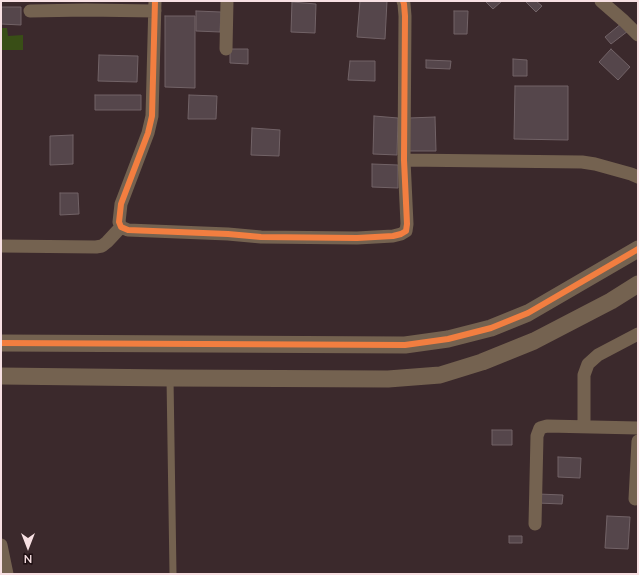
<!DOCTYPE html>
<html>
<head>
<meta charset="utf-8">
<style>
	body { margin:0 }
	#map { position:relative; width:639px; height:575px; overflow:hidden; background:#3b292c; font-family:Lato,sans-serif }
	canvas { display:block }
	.frame { position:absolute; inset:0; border:2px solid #f7e0e3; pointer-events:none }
	.north { position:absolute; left:8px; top:527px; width:40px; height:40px; -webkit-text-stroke:3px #1f1013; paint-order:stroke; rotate:180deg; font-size:11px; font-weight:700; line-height:16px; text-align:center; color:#f7e0e3 }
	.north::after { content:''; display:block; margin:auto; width:14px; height:18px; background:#f7e0e3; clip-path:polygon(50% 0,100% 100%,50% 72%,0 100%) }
</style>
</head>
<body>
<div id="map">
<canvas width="639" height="575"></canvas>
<div class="frame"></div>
<div class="north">N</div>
</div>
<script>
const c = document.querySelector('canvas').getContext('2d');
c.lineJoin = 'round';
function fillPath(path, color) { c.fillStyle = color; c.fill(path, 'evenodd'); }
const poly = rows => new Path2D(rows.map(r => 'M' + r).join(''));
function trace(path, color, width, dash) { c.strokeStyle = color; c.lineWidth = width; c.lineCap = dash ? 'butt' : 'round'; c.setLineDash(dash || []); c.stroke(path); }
const green = poly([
	[1,28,7,28,8,36,23,35,23,50,1,50]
]);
const building = poly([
	[360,1,387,1,385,39,357,37,360,1],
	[485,1,502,1,493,9,485,1],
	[525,1,536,1,542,6,536,12,525,1],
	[292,2,316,4,315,33,291,32,292,2],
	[1,7,21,7,21,25,1,24,1,7],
	[196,11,221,12,220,32,196,31,196,11],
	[454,11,468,11,467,34,454,34,454,11],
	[165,16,195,16,195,88,165,87,165,16],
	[622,23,628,31,611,44,605,37,622,23],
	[230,49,248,49,248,64,230,63,230,49],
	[611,49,630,67,618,80,599,62,611,49],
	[99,55,138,56,137,82,98,81,99,55],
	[513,59,527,60,527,76,513,76,513,59],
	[426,60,451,61,450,69,426,68,426,60],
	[350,61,375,61,375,81,348,80,350,61],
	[515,86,568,86,568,140,514,139,515,86],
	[95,95,141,95,141,110,95,110,95,95],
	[189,95,217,96,216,119,188,119,189,95],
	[374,116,398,118,397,155,373,154,374,116],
	[435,117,436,151,409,151,409,118,435,117],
	[252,128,280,130,279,156,251,155,252,128],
	[73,135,73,164,50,165,50,136,73,135],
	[372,164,398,165,398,188,372,187,372,164],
	[60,193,78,193,79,214,60,215,60,193],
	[492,430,512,430,512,445,492,445,492,430],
	[558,457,581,458,580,478,558,477,558,457],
	[538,494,563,495,562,504,537,503,538,494],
	[607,516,630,517,628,549,605,548,607,516],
	[509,536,522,536,522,543,509,543,509,536]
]);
const service = poly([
	[170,378,173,574]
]);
const minor = poly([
	[155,1,152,116,148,133,121,204,119,222,121,227,128,230,228,234,261,237,357,238,393,236,401,234,406,231,407,224,404,160,405,16,404,4,403,1],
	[601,1,624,21,638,35],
	[30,11,86,10,155,11],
	[226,49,227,1],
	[404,160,582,162,595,164,631,174,638,177],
	[1,246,96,247,102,246,107,242,121,227],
	[584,427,584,375,588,364,598,355,638,334],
	[635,499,638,441],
	[535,524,537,436,540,428,547,426,638,428],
	[1,545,7,574]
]);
const tertiary = poly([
	[1,343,405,345,448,339,491,328,528,313,638,249],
	[1,376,170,378,388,379,440,375,482,362,534,341,611,301,638,284]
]);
const cycleway = poly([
	[155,1,152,116,148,133,121,204,119,222,121,227,128,230,228,234,261,237,357,238,393,236,401,234,406,231,407,224,404,160,405,16,404,4,403,1],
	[1,343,405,345,448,339,491,328,528,313,638,249]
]);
fillPath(green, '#394e16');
fillPath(building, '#55464b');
trace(building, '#726367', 1);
trace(service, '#746250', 7);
trace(minor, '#746250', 13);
trace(tertiary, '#746250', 17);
trace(cycleway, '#f27e40', 6);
</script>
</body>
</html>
